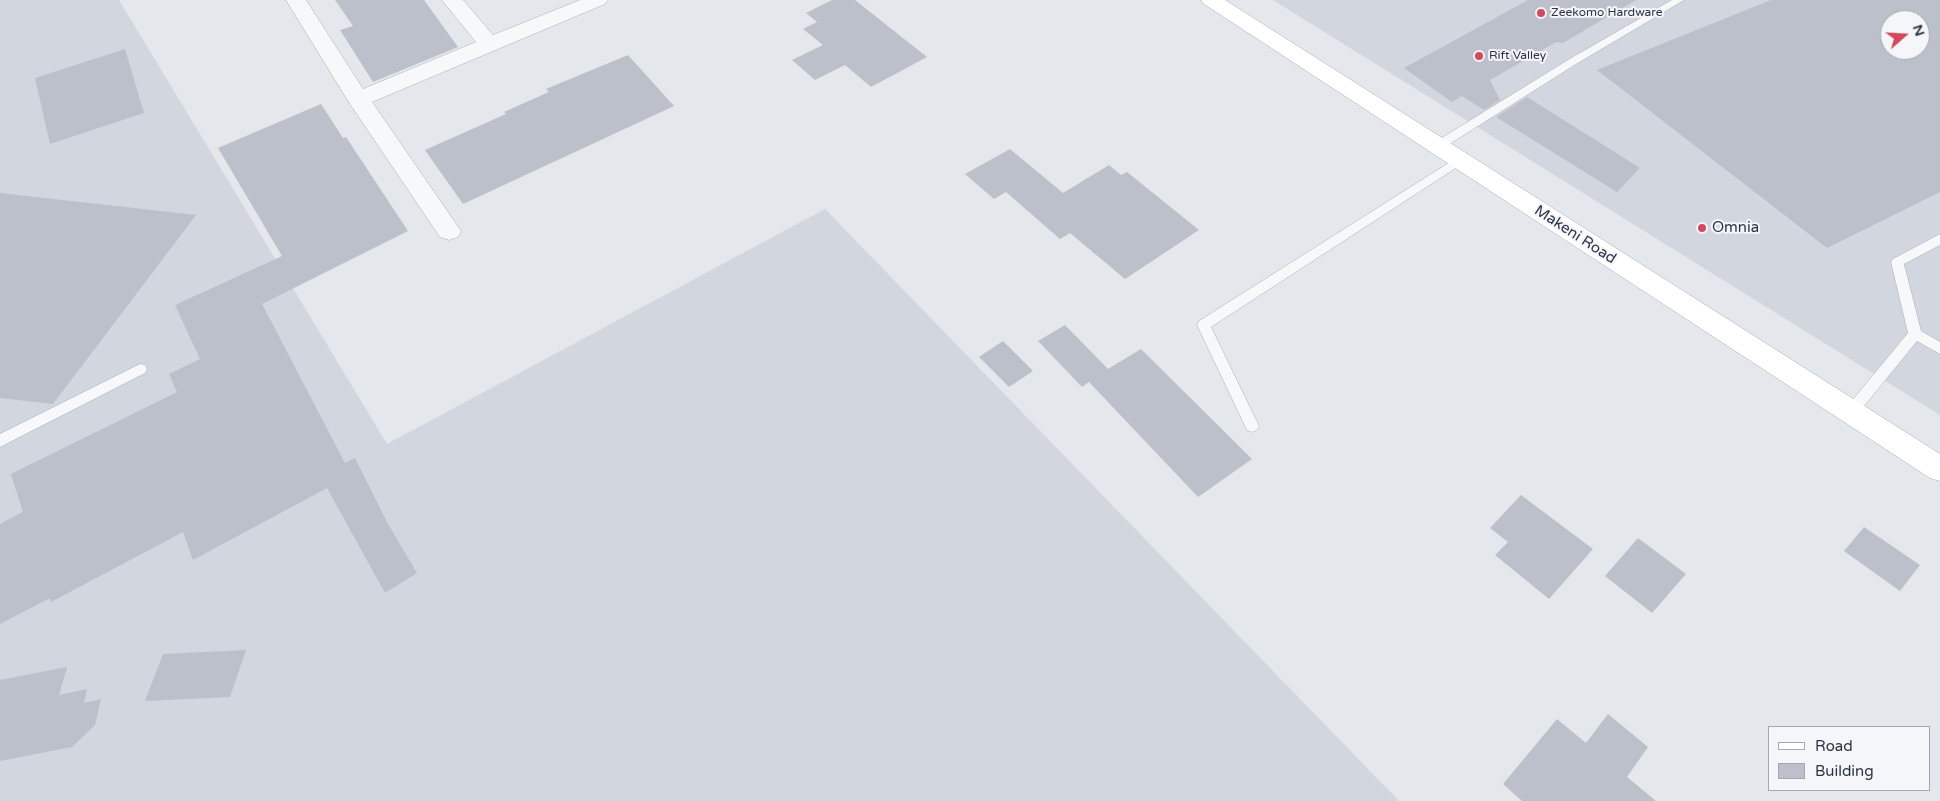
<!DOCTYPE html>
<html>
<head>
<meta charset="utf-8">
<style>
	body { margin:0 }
	#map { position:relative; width:1940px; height:801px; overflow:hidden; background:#e4e7ec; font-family:"Varela Round",sans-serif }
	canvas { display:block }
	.legend { position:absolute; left:1768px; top:726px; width:162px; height:65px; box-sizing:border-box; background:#f4f6f9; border:1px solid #a4a8b1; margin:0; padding:6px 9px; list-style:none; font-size:15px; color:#2b3445 }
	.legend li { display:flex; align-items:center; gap:10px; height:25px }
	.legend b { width:25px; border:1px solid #a4a8b1 }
	.north { position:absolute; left:1880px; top:10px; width:50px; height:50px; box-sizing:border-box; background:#f4f6f9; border:1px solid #a4a8b1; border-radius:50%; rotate:71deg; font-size:14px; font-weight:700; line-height:20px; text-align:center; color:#2b3445 }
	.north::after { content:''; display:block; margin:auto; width:18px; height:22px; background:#d1495b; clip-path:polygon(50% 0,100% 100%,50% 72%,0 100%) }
</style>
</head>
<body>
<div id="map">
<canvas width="1940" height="801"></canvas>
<ul class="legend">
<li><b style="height:6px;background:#fff"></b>Road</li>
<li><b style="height:14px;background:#bbc0ca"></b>Building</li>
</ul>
<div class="north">N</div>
</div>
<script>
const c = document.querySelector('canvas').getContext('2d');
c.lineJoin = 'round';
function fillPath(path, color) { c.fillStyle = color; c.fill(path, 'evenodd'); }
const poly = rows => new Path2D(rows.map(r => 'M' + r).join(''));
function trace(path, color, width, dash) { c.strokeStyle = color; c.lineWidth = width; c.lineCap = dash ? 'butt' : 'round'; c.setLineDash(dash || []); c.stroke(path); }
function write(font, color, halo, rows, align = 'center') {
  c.font = font + ' "Varela Round",sans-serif'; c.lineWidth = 4; c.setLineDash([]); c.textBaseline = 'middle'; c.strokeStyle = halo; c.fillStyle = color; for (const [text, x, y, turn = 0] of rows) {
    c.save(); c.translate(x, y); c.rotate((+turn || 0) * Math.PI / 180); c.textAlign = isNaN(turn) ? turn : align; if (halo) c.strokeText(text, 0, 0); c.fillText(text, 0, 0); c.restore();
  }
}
const built = poly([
	[0,0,119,0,387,444,825,209,1399,801,0,801],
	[1273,0,1940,0,1940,415],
	[1890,20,1920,20,1920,50,1890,50]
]);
const building = poly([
	[335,0,424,0,458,47,373,82,340,30,353,26],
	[832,0,855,0,927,57,871,87,845,65,815,80,792,60,823,45,803,29,817,22,806,13],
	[1528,0,1636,0,1563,43,1556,42,1490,80,1500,100,1484,110,1462,96,1452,102,1404,68],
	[1771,0,1940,0,1940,192,1827,248,1597,70],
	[1890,20,1920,20,1920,50,1890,50],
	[125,49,144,113,50,144,35,78],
	[628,55,674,106,463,204,425,150,506,114,504,112,549,92,546,89],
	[1527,97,1640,168,1617,192,1496,117],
	[321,104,343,138,346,137,408,231,262,304,345,463,355,458,388,524,417,573,385,593,327,488,193,560,183,532,51,602,50,598,0,624,0,524,23,512,11,474,177,392,169,374,200,359,175,305,282,256,218,148],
	[1010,149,1063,193,1109,165,1121,175,1127,172,1199,230,1125,279,1070,233,1060,239,1006,192,994,199,965,174],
	[0,193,196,215,53,404,0,398],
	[1065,325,1108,369,1141,349,1252,459,1198,497,1089,382,1082,387,1038,341],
	[1003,341,1033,371,1009,387,979,357],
	[1521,495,1593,549,1549,599,1495,555,1508,542,1490,528],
	[1864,527,1920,565,1900,591,1844,551],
	[1638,538,1686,574,1652,613,1605,576],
	[246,650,230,697,145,701,163,654],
	[67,667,59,695,87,689,84,703,101,699,95,725,72,747,0,761,0,680],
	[1608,714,1648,747,1627,777,1656,801,1522,801,1503,784,1557,719,1586,743]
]);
const service = poly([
	[1672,0,1684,0,1576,64,1440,150,1432,150,1432,144,1568,60,1672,0],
	[1458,157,1462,158,1462,164,1211,327,1259,426,1257,430,1252,432,1247,430,1197,325,1199,321,1458,157],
	[1940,234,1940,245,1904,264,1921,331,1940,342,1940,354,1917,341,1856,416,1846,416,1844,412,1846,408,1908,333,1891,262,1893,259,1940,234],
	[140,364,145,365,147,369,145,373,0,447,0,434,140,364]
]);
const minor = poly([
	[286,0,306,0,363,89,476,42,442,0,463,0,493,35,580,0,608,0,605,4,372,102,461,231,458,237,449,240,440,237,350,104,286,0]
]);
const secondary = poly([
	[1201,0,1225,0,1940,454,1940,481,1930,478,1204,4,1201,0]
]);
const markers = [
	[1541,13,5,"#d1495b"],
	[1479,56,5,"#d1495b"],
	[1702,228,5,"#d1495b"]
];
const farPoinames = [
	["Zeekomo Hardware",1551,13],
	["Rift Valley",1489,56]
];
const poiNames = [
	["Omnia",1712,228]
];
const streetNames = [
	["Makeni Road",1575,235,33]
];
fillPath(built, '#d2d6de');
fillPath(building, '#bbc0ca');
trace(service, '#a9aeb7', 1);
trace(minor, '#a9aeb7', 1);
trace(secondary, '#a9aeb7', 1);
fillPath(service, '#f7f8fa');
fillPath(minor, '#f7f8fa');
fillPath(secondary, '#fff');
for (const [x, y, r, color] of markers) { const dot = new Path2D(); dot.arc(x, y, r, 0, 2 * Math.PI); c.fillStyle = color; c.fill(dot); trace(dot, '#f4f6f9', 2); }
write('12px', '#2b3445', '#f4f6f9', farPoinames, 'left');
write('15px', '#2b3445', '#f4f6f9', poiNames, 'left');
write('15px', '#2b3445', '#f4f6f9', streetNames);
</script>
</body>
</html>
